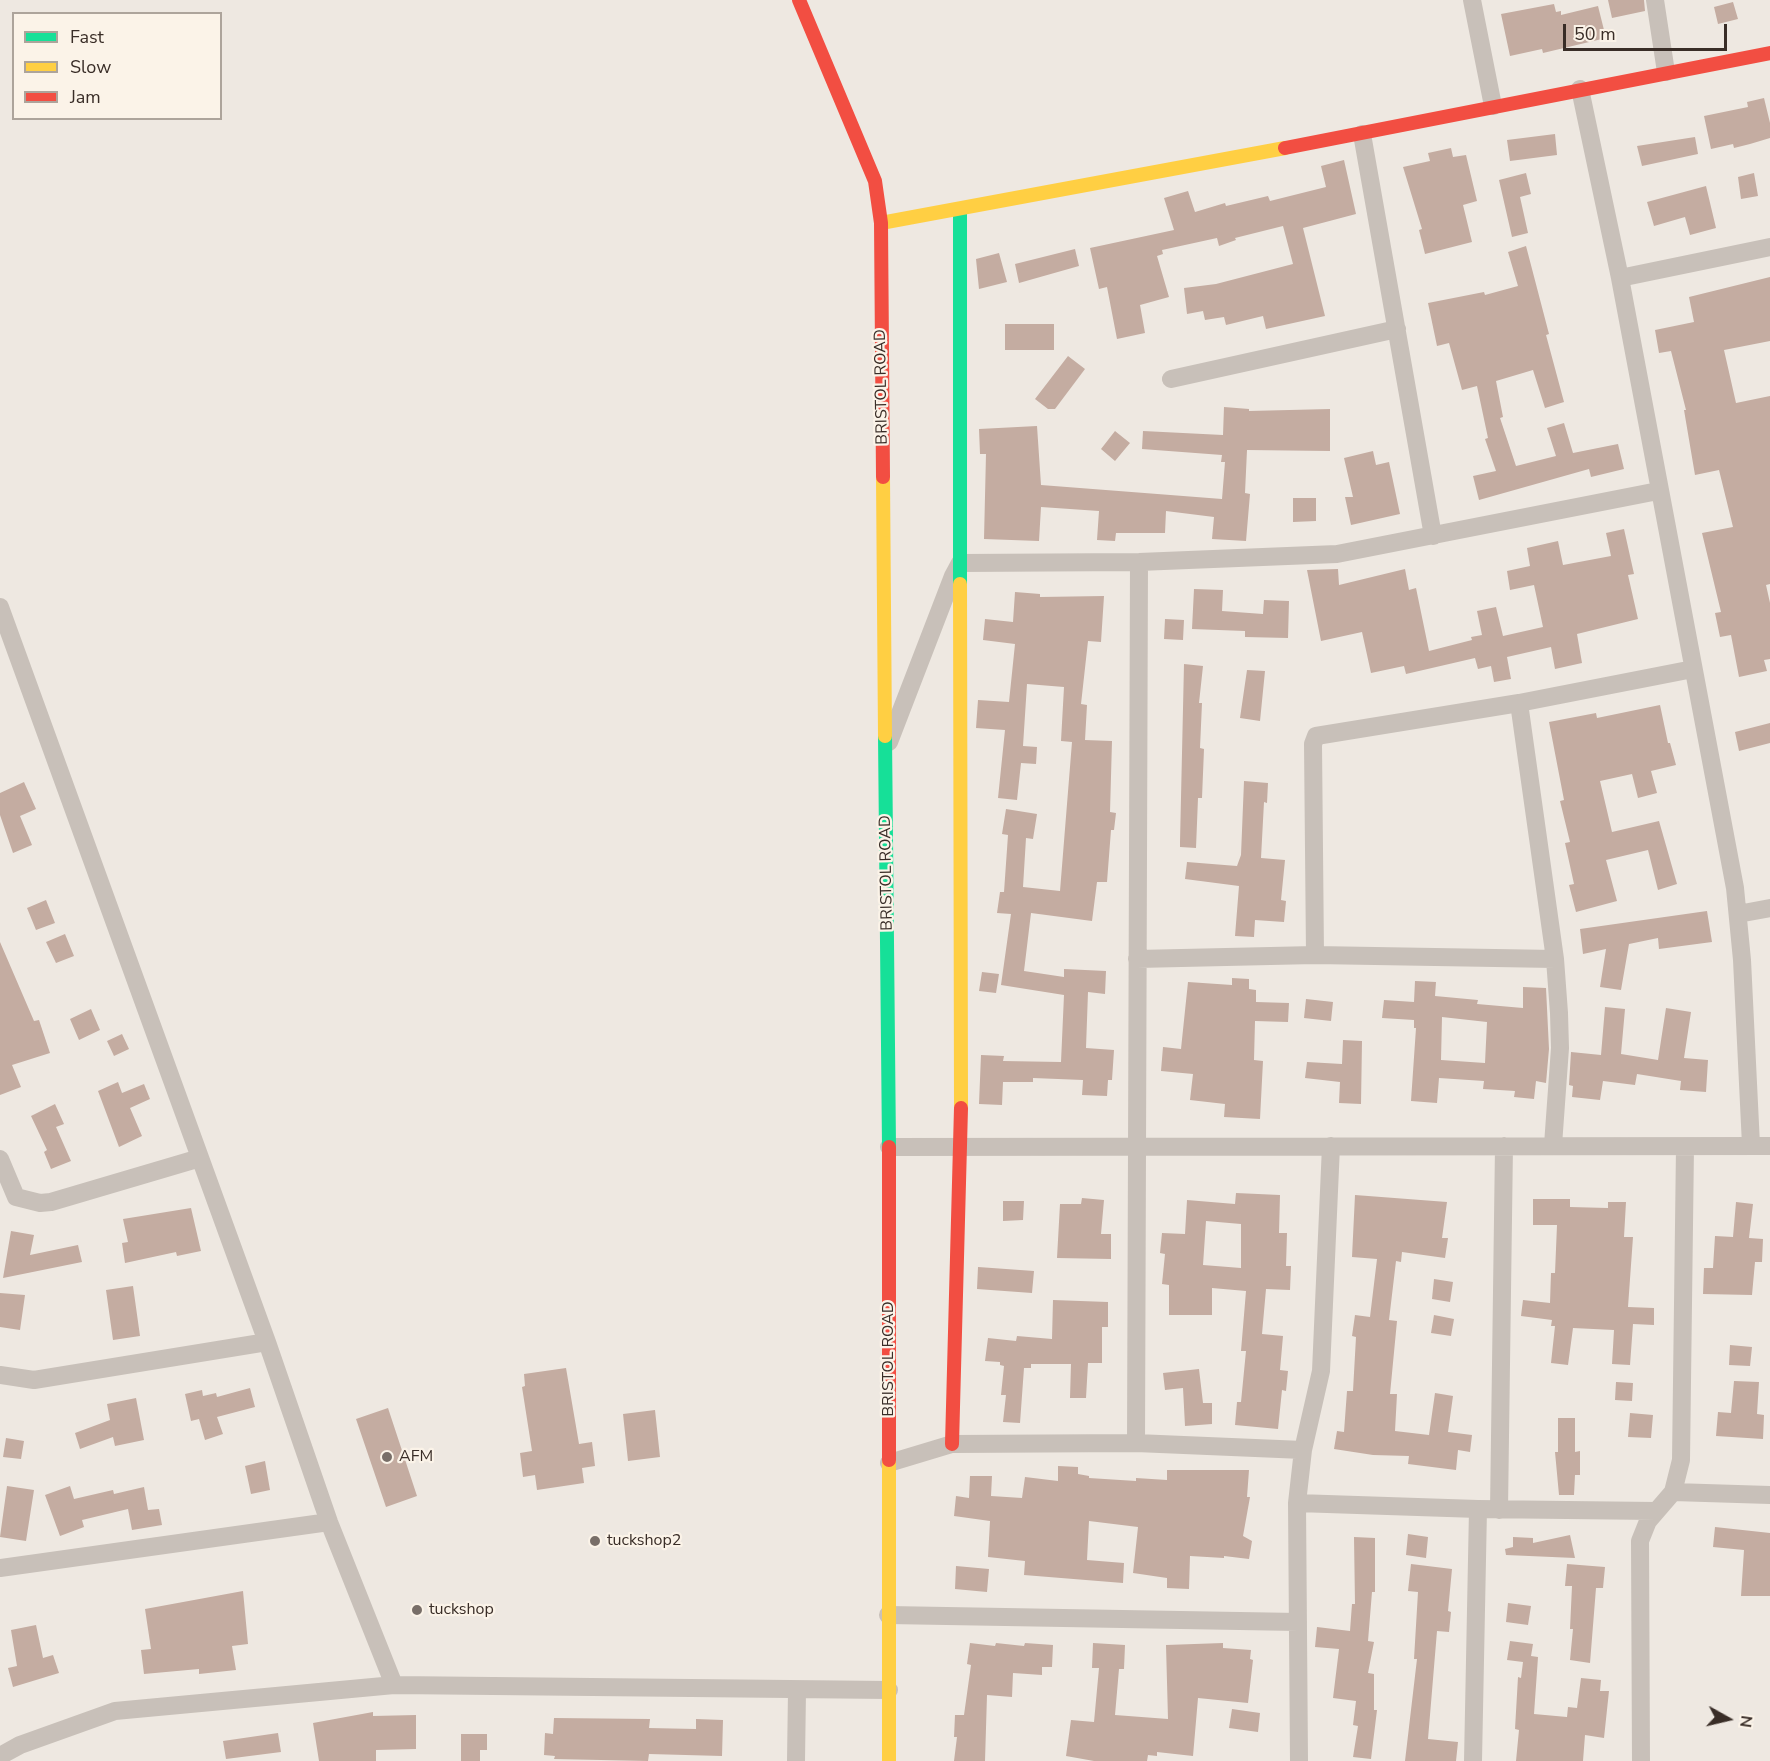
<!DOCTYPE html>
<html>
<head>
<meta charset="utf-8">
<style>
	body { margin:0 }
	#map { position:relative; width:1770px; height:1761px; overflow:hidden; background:#eee8e1; font-family:"Nunito Sans",sans-serif }
	canvas { display:block }
	.legend { position:absolute; left:12px; top:12px; width:210px; height:108px; box-sizing:border-box; background:#fbf3e8; border:2px solid #ada49b; margin:0; padding:8px 10px; list-style:none; font-size:18px; color:#392d27 }
	.legend li { display:flex; align-items:center; gap:12px; height:30px }
	.legend b { width:30px; border:2px solid #ada49b }
	.north { position:absolute; left:1698px; top:1689px; width:60px; height:60px; -webkit-text-stroke:4px #fbf3e8; paint-order:stroke; rotate:98deg; font-size:16px; font-weight:700; line-height:24px; text-align:center; color:#392d27 }
	.north::after { content:''; display:block; margin:auto; width:21px; height:27px; background:#392d27; clip-path:polygon(50% 0,100% 100%,50% 72%,0 100%) }
	.scale { position:absolute; left:1563px; top:24px; width:164px; height:27px; box-sizing:border-box; border:3px solid #392d27; border-top:0; padding-left:8px; font-size:18px; line-height:21px; white-space:nowrap; color:#392d27; -webkit-text-stroke:4px #fbf3e8; paint-order:stroke }
</style>
</head>
<body>
<div id="map">
<canvas width="1770" height="1761"></canvas>
<ul class="legend">
<li><b style="height:8px;background:#16e098"></b>Fast</li>
<li><b style="height:8px;background:#ffcf43"></b>Slow</li>
<li><b style="height:8px;background:#f24e42"></b>Jam</li>
</ul>
<div class="north">N</div>
<div class="scale">50 m</div>
</div>
<script>
const c = document.querySelector('canvas').getContext('2d');
c.lineJoin = 'round';
function fillPath(path, color) { c.fillStyle = color; c.fill(path, 'evenodd'); }
const poly = rows => new Path2D(rows.map(r => 'M' + r).join(''));
function trace(path, color, width, dash) { c.strokeStyle = color; c.lineWidth = width; c.lineCap = dash ? 'butt' : 'round'; c.setLineDash(dash || []); c.stroke(path); }
function write(font, color, halo, rows, align = 'center') {
  c.font = font + ' "Nunito Sans",sans-serif'; c.lineWidth = 4.5; c.setLineDash([]); c.textBaseline = 'middle'; c.strokeStyle = halo; c.fillStyle = color; for (const [text, x, y, turn = 0] of rows) {
    c.save(); c.translate(x, y); c.rotate((+turn || 0) * Math.PI / 180); c.textAlign = isNaN(turn) ? turn : align; if (halo) c.strokeText(text, 0, 0); c.fillText(text, 0, 0); c.restore();
  }
}
const building = poly([
	[1608,0,1644,0,1645,11,1612,18],
	[1733,2,1738,19,1718,24,1714,7],
	[1554,4,1556,12,1561,11,1561,15,1598,6,1606,38,1543,53,1542,49,1510,56,1501,14],
	[1764,98,1770,123,1770,138,1750,144,1734,148,1733,144,1711,149,1704,116,1748,107,1747,102],
	[1555,134,1557,155,1510,161,1507,140],
	[1695,137,1698,154,1642,166,1637,146],
	[1451,148,1453,157,1466,155,1477,201,1463,205,1472,242,1425,254,1419,230,1422,229,1403,167,1430,161,1428,153],
	[1344,160,1356,214,1303,228,1325,316,1266,329,1263,316,1226,325,1224,317,1205,320,1203,311,1187,314,1184,288,1216,284,1293,264,1283,226,1235,238,1236,240,1219,246,1217,238,1162,250,1163,254,1157,256,1169,297,1140,305,1145,333,1117,339,1107,287,1099,289,1090,248,1174,230,1164,198,1188,191,1195,212,1225,203,1226,206,1268,196,1270,201,1326,187,1321,166],
	[1526,173,1531,194,1520,197,1528,233,1512,237,1499,180],
	[1754,173,1758,196,1741,199,1738,177],
	[1706,186,1716,228,1690,235,1685,217,1654,226,1647,202],
	[1526,246,1549,334,1546,335,1564,402,1545,408,1533,370,1496,381,1503,417,1500,418,1516,466,1556,456,1547,428,1564,423,1573,453,1618,444,1624,469,1591,477,1589,469,1479,500,1473,476,1496,471,1485,439,1488,438,1477,386,1462,390,1449,343,1437,346,1428,303,1484,292,1485,295,1518,286,1508,252],
	[1075,249,1079,266,1019,283,1015,264],
	[999,253,1007,282,979,289,976,259],
	[1770,277,1770,341,1724,350,1736,403,1770,396,1770,584,1766,585,1770,603,1770,659,1764,660,1767,671,1739,677,1731,635,1720,637,1715,613,1721,612,1702,533,1733,527,1719,470,1695,475,1684,410,1686,410,1671,351,1659,353,1655,330,1694,322,1689,297],
	[1005,324,1054,324,1054,350,1005,350],
	[1068,356,1085,369,1055,409,1048,409,1035,399],
	[1224,407,1249,409,1249,411,1330,409,1330,451,1247,450,1245,493,1250,494,1246,541,1212,539,1214,517,1166,511,1165,533,1116,533,1115,541,1097,540,1099,511,1041,507,1039,541,984,539,986,454,980,454,979,429,1037,426,1041,485,1222,499,1225,462,1221,462,1222,455,1142,449,1143,431,1223,435],
	[1115,431,1130,443,1115,461,1101,449],
	[1373,451,1376,465,1389,462,1400,514,1351,525,1345,497,1353,497,1344,458],
	[1293,498,1316,498,1316,521,1293,522],
	[1624,529,1634,574,1628,575,1638,619,1577,634,1582,663,1555,669,1551,647,1507,657,1511,679,1494,682,1491,666,1478,669,1475,658,1406,674,1404,666,1371,673,1362,632,1321,641,1307,570,1338,569,1339,585,1405,569,1409,590,1416,588,1429,651,1472,640,1471,637,1482,635,1477,611,1496,607,1503,636,1543,627,1534,585,1510,590,1507,571,1530,566,1527,548,1558,541,1563,565,1611,556,1606,533],
	[1194,589,1223,590,1222,611,1263,614,1264,600,1289,601,1288,638,1245,637,1245,631,1192,629],
	[1015,592,1040,594,1040,597,1104,596,1101,642,1088,641,1081,704,1087,705,1085,740,1112,741,1110,812,1116,813,1114,830,1111,830,1107,882,1097,882,1092,921,1031,913,1024,971,1064,977,1064,969,1106,971,1105,994,1088,992,1086,1048,1114,1050,1112,1080,1108,1080,1107,1096,1082,1095,1083,1080,1033,1078,1033,1082,1003,1082,1002,1105,979,1104,981,1055,1004,1056,1003,1061,1061,1062,1064,995,1001,985,1011,914,997,913,1000,892,1004,892,1008,835,1002,834,1006,809,1037,814,1033,839,1026,838,1023,887,1060,891,1072,742,1061,741,1064,687,1027,684,1023,746,1037,747,1036,764,1021,763,1017,800,998,798,1005,730,976,728,978,700,1009,702,1015,644,983,640,985,619,1013,622],
	[1165,619,1184,620,1183,640,1164,639],
	[1184,664,1203,666,1199,703,1202,703,1200,748,1204,749,1202,798,1198,798,1196,848,1180,847,1180,842],
	[1247,670,1265,671,1260,721,1240,718],
	[1660,705,1668,743,1670,743,1676,765,1651,771,1657,793,1638,798,1632,774,1600,781,1612,832,1659,821,1677,884,1658,890,1648,850,1606,860,1617,901,1576,912,1569,885,1574,884,1565,843,1570,842,1560,801,1564,800,1549,722,1596,713,1597,718],
	[1770,723,1770,743,1739,751,1735,732],
	[1244,781,1268,783,1267,803,1264,802,1261,858,1285,860,1281,900,1286,901,1284,922,1255,920,1254,937,1235,936,1239,886,1185,879,1187,862,1237,866,1241,855],
	[24,782,36,809,20,816,32,845,13,853,0,815,0,793],
	[46,900,55,923,36,930,27,908],
	[1707,911,1712,942,1659,949,1658,938,1629,944,1621,990,1600,987,1606,949,1583,954,1580,929],
	[65,934,74,956,56,963,46,942],
	[0,942,34,1021,39,1020,50,1053,12,1065,21,1087,0,1095],
	[982,972,999,974,996,993,979,991],
	[1232,978,1249,979,1249,989,1256,990,1256,1002,1289,1003,1288,1022,1255,1021,1254,1060,1263,1061,1260,1119,1224,1117,1225,1104,1190,1100,1193,1074,1161,1071,1163,1047,1181,1049,1188,982,1232,985],
	[1415,981,1436,982,1435,996,1478,1000,1477,1004,1523,1008,1523,987,1546,988,1549,1049,1546,1083,1536,1081,1534,1099,1514,1097,1515,1091,1483,1089,1484,1081,1439,1078,1437,1103,1411,1101,1416,1028,1414,1028,1414,1020,1382,1018,1384,1000,1414,1002],
	[1442,1017,1487,1022,1485,1063,1441,1060],
	[1306,999,1333,1002,1331,1021,1304,1018],
	[1605,1007,1625,1009,1621,1054,1658,1060,1666,1008,1691,1012,1684,1058,1708,1060,1706,1092,1680,1090,1681,1081,1637,1074,1635,1085,1603,1081,1600,1100,1572,1097,1573,1086,1569,1085,1571,1052,1601,1055],
	[91,1009,100,1030,79,1040,70,1019],
	[122,1034,129,1049,114,1056,107,1041],
	[1343,1040,1362,1041,1361,1104,1339,1103,1340,1082,1305,1078,1307,1062,1342,1064],
	[118,1082,122,1093,144,1084,150,1099,130,1108,142,1136,119,1147,98,1091],
	[55,1104,64,1124,56,1127,71,1161,51,1169,44,1152,47,1150,31,1116],
	[1236,1193,1280,1195,1279,1233,1287,1233,1286,1266,1291,1266,1290,1290,1266,1289,1262,1334,1283,1336,1280,1370,1288,1371,1286,1391,1282,1390,1278,1429,1235,1425,1237,1402,1241,1402,1246,1351,1241,1351,1246,1291,1212,1288,1212,1315,1169,1315,1169,1285,1162,1284,1165,1254,1160,1253,1162,1233,1185,1234,1187,1200,1235,1204],
	[1206,1221,1241,1224,1241,1268,1203,1265],
	[1355,1195,1447,1202,1442,1238,1448,1238,1445,1258,1402,1252,1401,1262,1396,1261,1389,1320,1397,1321,1390,1394,1397,1394,1395,1431,1429,1435,1435,1393,1453,1396,1448,1432,1472,1435,1470,1452,1458,1450,1456,1470,1408,1464,1409,1456,1373,1455,1334,1449,1337,1431,1344,1432,1347,1391,1353,1391,1356,1337,1352,1336,1355,1315,1370,1317,1377,1259,1352,1257],
	[1082,1198,1104,1200,1101,1234,1111,1234,1111,1259,1057,1258,1060,1204,1081,1204],
	[1533,1199,1570,1199,1570,1207,1608,1208,1608,1202,1626,1202,1624,1237,1633,1237,1628,1307,1654,1308,1654,1325,1633,1324,1630,1365,1612,1364,1614,1330,1573,1328,1568,1365,1551,1363,1555,1326,1551,1326,1552,1320,1521,1316,1523,1300,1550,1303,1551,1273,1555,1273,1557,1225,1533,1225],
	[1003,1201,1024,1201,1023,1220,1003,1221],
	[1736,1202,1753,1204,1749,1238,1763,1239,1762,1262,1755,1262,1752,1295,1703,1294,1704,1268,1713,1268,1715,1236,1733,1237],
	[191,1208,201,1251,177,1256,176,1252,125,1263,122,1243,128,1242,123,1219],
	[11,1231,34,1235,30,1255,78,1245,82,1262,3,1278],
	[978,1267,1034,1271,1032,1293,977,1289],
	[1434,1279,1453,1282,1450,1302,1432,1299],
	[133,1286,140,1336,113,1340,106,1290],
	[0,1293,25,1295,20,1330,0,1327],
	[1053,1300,1108,1302,1108,1327,1102,1327,1102,1363,1088,1363,1086,1398,1070,1398,1071,1364,1031,1364,1031,1368,1024,1368,1020,1423,1003,1422,1006,1395,1001,1395,1004,1366,1000,1365,1000,1362,985,1361,988,1338,1016,1341,1017,1336,1052,1339],
	[1434,1315,1454,1319,1451,1336,1431,1333],
	[1730,1345,1752,1347,1750,1366,1729,1365],
	[566,1368,579,1444,592,1442,595,1466,582,1468,584,1483,537,1490,535,1475,523,1477,520,1453,532,1451,522,1387,525,1386,524,1374],
	[1199,1369,1203,1403,1212,1403,1212,1424,1185,1426,1183,1388,1165,1390,1163,1373],
	[1734,1381,1759,1382,1757,1414,1764,1415,1763,1439,1716,1436,1718,1412,1731,1413],
	[1616,1382,1633,1383,1632,1401,1615,1400],
	[250,1388,255,1407,217,1417,223,1434,205,1440,199,1419,191,1421,185,1394,202,1390,203,1396,216,1393,217,1397],
	[136,1398,144,1440,115,1446,113,1437,80,1449,75,1433,110,1420,107,1404],
	[388,1408,417,1496,386,1507,356,1419],
	[655,1410,660,1457,628,1461,623,1414],
	[1630,1413,1653,1415,1651,1438,1628,1437],
	[1558,1418,1575,1418,1575,1452,1580,1451,1580,1475,1575,1475,1574,1495,1559,1495,1555,1452,1558,1452],
	[6,1438,24,1441,21,1459,3,1457],
	[265,1461,270,1490,251,1494,245,1466],
	[1058,1466,1078,1467,1078,1474,1089,1476,1089,1478,1136,1481,1136,1478,1167,1480,1167,1470,1249,1470,1247,1497,1250,1497,1243,1536,1252,1541,1249,1559,1224,1556,1224,1558,1190,1556,1189,1589,1167,1588,1167,1578,1133,1573,1138,1527,1089,1521,1087,1560,1124,1563,1123,1583,1024,1575,1025,1561,988,1557,990,1521,954,1516,956,1496,969,1498,970,1476,992,1476,991,1496,1022,1498,1025,1477,1058,1481],
	[7,1486,34,1490,26,1541,0,1537],
	[70,1486,74,1499,113,1490,114,1494,144,1487,148,1510,159,1509,162,1525,132,1530,128,1509,82,1520,84,1527,60,1536,45,1495],
	[1715,1527,1770,1533,1770,1596,1741,1596,1744,1550,1713,1547],
	[1408,1534,1428,1537,1426,1558,1406,1555],
	[1570,1535,1575,1558,1506,1555,1505,1549,1513,1547,1513,1537,1533,1538,1533,1543],
	[1354,1537,1375,1538,1375,1592,1372,1592,1368,1641,1374,1642,1368,1673,1374,1674,1374,1710,1377,1710,1371,1759,1353,1757,1358,1726,1353,1725,1356,1701,1333,1698,1339,1649,1315,1647,1317,1627,1350,1631,1352,1604,1355,1604],
	[1411,1564,1452,1569,1448,1611,1451,1612,1449,1632,1437,1631,1428,1739,1458,1742,1456,1761,1405,1761,1417,1659,1414,1659,1418,1592,1408,1591],
	[1567,1564,1605,1567,1603,1588,1596,1588,1590,1663,1570,1660,1573,1629,1570,1629,1572,1586,1565,1586],
	[956,1566,989,1569,987,1592,955,1589],
	[243,1591,248,1644,232,1646,236,1670,199,1674,199,1669,144,1674,141,1650,151,1649,145,1609],
	[1508,1603,1531,1606,1528,1625,1506,1622],
	[36,1625,43,1658,53,1655,59,1673,13,1687,8,1668,17,1666,11,1630],
	[1510,1641,1533,1644,1531,1656,1538,1657,1534,1714,1567,1717,1568,1707,1577,1708,1581,1678,1601,1680,1600,1691,1609,1691,1604,1738,1585,1735,1583,1761,1516,1761,1519,1730,1515,1729,1518,1677,1521,1678,1523,1662,1507,1660],
	[970,1643,995,1646,996,1643,1024,1646,1025,1643,1053,1645,1052,1667,1042,1667,1042,1675,1013,1673,1012,1697,987,1695,985,1761,954,1761,957,1737,954,1737,955,1715,964,1715,971,1665,967,1664],
	[1093,1643,1125,1645,1124,1669,1119,1669,1115,1715,1168,1719,1166,1645,1223,1643,1223,1648,1251,1650,1250,1659,1253,1660,1248,1703,1198,1698,1193,1756,1157,1752,1157,1756,1148,1755,1147,1761,1094,1761,1066,1756,1071,1720,1094,1722,1099,1668,1092,1668],
	[1232,1709,1260,1713,1258,1732,1229,1728],
	[373,1712,373,1716,416,1715,416,1749,376,1750,376,1761,319,1761,313,1723],
	[554,1718,650,1719,649,1728,696,1729,696,1719,723,1720,722,1756,649,1754,648,1761,554,1759,555,1756,544,1755,545,1733,553,1734],
	[278,1733,281,1752,226,1759,223,1741],
	[461,1734,487,1734,487,1750,480,1750,480,1761,461,1761]
]);
const street = poly([
	[1472,0,1493,106],
	[1655,0,1666,72],
	[1580,89,1620,278,1735,888,1742,960,1751,1145],
	[1362,134,1433,536],
	[1620,278,1770,247],
	[1171,379,1397,329],
	[0,607,267,1342,329,1522,394,1685],
	[1519,703,1555,959,1559,1013,1560,1048,1553,1145],
	[889,742,953,576,960,563,1139,562,1337,554,1658,491],
	[1738,914,1770,908],
	[1315,955,1313,744,1316,736,1519,703,1693,669],
	[1137,959,1315,955,1555,959],
	[889,1147,1770,1146],
	[0,1159,16,1197,40,1203,51,1202,200,1158],
	[0,1375,34,1380,267,1342],
	[1136,1443,1139,562],
	[889,1463,952,1444,1136,1443,1303,1450],
	[1673,1492,1770,1495],
	[1297,1503,1478,1509,1656,1511],
	[1499,1510,1504,1146],
	[0,1568,329,1522],
	[888,1615,1298,1622],
	[0,1756,20,1745,115,1711,394,1685,889,1690],
	[796,1761,797,1691],
	[1299,1761,1297,1503,1303,1450,1321,1371,1331,1146],
	[1473,1761,1478,1509],
	[1641,1761,1640,1541,1648,1521,1673,1492,1681,1460,1685,1147]
]);
const fast = poly([
	[960,209,960,584],
	[885,736,889,1147]
]);
const slow = poly([
	[881,223,1285,148],
	[883,477,885,736],
	[960,584,961,1108],
	[889,1460,889,1761]
]);
const jam = poly([
	[799,0,875,181,881,223,883,477],
	[1285,148,1770,53],
	[889,1147,889,1460],
	[952,1444,961,1108]
]);
const markers = [
	[387,1457,6,"#786e68"],
	[595,1541,6,"#786e68"],
	[417,1610,6,"#786e68"]
];
const streetNames = [
	["BRISTOL ROAD",882,387,-91],
	["BRISTOL ROAD",887,873,-91],
	["BRISTOL ROAD",889,1359,-90]
];
const poiNames = [
	["AFM",399,1457],
	["tuckshop2",607,1541],
	["tuckshop",429,1610]
];
fillPath(building, '#c4aca1');
trace(street, '#c8c0b9', 18);
trace(fast, '#16e098', 14);
trace(slow, '#ffcf43', 14);
trace(jam, '#f24e42', 14);
for (const [x, y, r, color] of markers) { const dot = new Path2D(); dot.arc(x, y, r, 0, 2 * Math.PI); c.fillStyle = color; c.fill(dot); trace(dot, '#fbf3e8', 2); }
write('16px', '#392d27', '#fbf3e8', streetNames);
write('16px', '#392d27', '#fbf3e8', poiNames, 'left');
</script>
</body>
</html>
